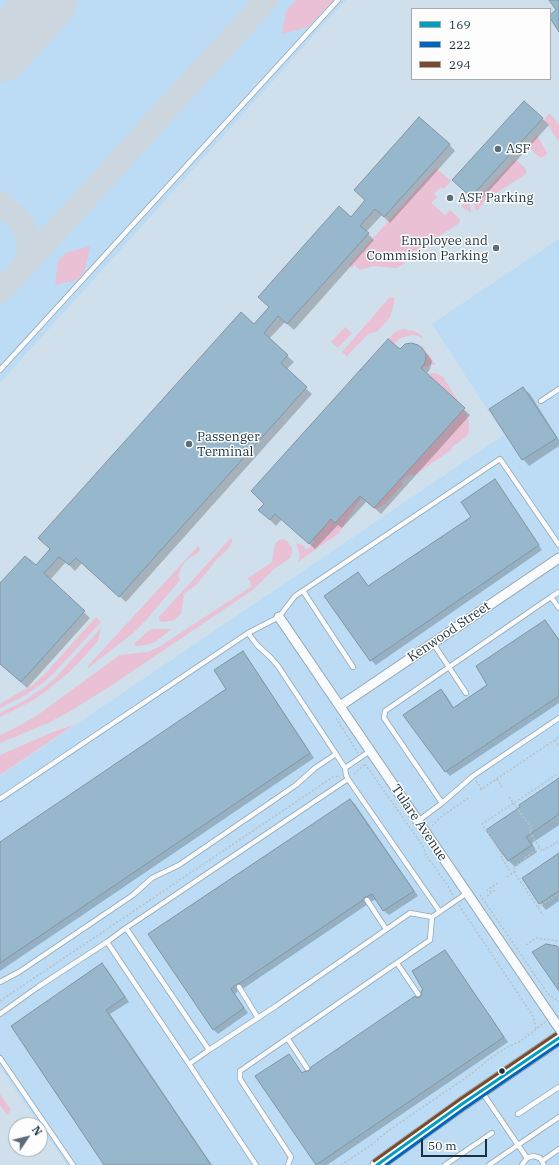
<!DOCTYPE html>
<html>
<head>
<meta charset="utf-8">
<style>
	body { margin:0 }
	#map { position:relative; width:559px; height:1165px; overflow:hidden; background:#cfdfeb; font-family:"IBM Plex Serif",serif }
	canvas { display:block }
	.legend { position:absolute; left:411px; top:8px; width:140px; height:72px; box-sizing:border-box; background:#fdfdfd; border:1px solid #a3abb1; margin:0; padding:5px 7px; list-style:none; font-size:12px; color:#1b303e }
	.legend li { display:flex; align-items:center; gap:8px; height:20px }
	.legend b { width:20px; border:1px solid #a3abb1 }
	.north { position:absolute; left:8px; top:1117px; width:40px; height:40px; box-sizing:border-box; background:#fdfdfd; border:1px solid #a3abb1; border-radius:50%; rotate:55deg; font-size:11px; font-weight:700; line-height:16px; text-align:center; color:#1b303e }
	.north::after { content:''; display:block; margin:auto; width:14px; height:18px; background:#5a6d7b; clip-path:polygon(50% 0,100% 100%,50% 72%,0 100%) }
	.scale { position:absolute; left:421px; top:1139px; width:66px; height:18px; box-sizing:border-box; border:2px solid #1b303e; border-top:0; padding-left:5px; font-size:12px; line-height:14px; white-space:nowrap; color:#1b303e; -webkit-text-stroke:3px #fdfdfd; paint-order:stroke }
</style>
</head>
<body>
<div id="map">
<canvas width="559" height="1165"></canvas>
<ul class="legend">
<li><b style="height:5px;background:#039dc0"></b>169</li>
<li><b style="height:5px;background:#0065bd"></b>222</li>
<li><b style="height:5px;background:#7a4b2a"></b>294</li>
</ul>
<div class="north">N</div>
<div class="scale">50 m</div>
</div>
<script>
const c = document.querySelector('canvas').getContext('2d');
c.lineJoin = 'round';
function fillPath(path, color) { c.fillStyle = color; c.fill(path, 'evenodd'); }
const poly = rows => new Path2D(rows.map(r => 'M' + r).join(''));
function trace(path, color, width, dash) { c.strokeStyle = color; c.lineWidth = width; c.lineCap = dash ? 'butt' : 'round'; c.setLineDash(dash || []); c.stroke(path); }
function write(font, color, halo, rows, align = 'center') {
  c.font = font + ' "IBM Plex Serif",serif'; c.lineWidth = 3; c.setLineDash([]); c.textBaseline = 'middle'; c.strokeStyle = halo; c.fillStyle = color; for (const [text, x, y, turn = 0] of rows) {
    c.save(); c.translate(x, y); c.rotate((+turn || 0) * Math.PI / 180); c.textAlign = isNaN(turn) ? turn : align; if (halo) c.strokeText(text, 0, 0); c.fillText(text, 0, 0); c.restore();
  }
}
const built = poly([
	[0,0,346,0,0,383],
	[559,239,559,1165,67,1165,0,1067,0,776,504,435,432,324]
]);
const green = poly([
	[296,0,334,0,308,27,282,34,286,11],
	[550,114,559,124,559,141,556,138,548,125,543,121,548,115],
	[537,135,547,153,545,156,541,158,538,156,528,146],
	[515,159,525,168,526,170,526,174,485,200,479,209,476,211,474,203],
	[436,168,451,181,444,189,441,187,434,194,437,197,431,203,445,215,450,210,459,218,460,221,458,224,413,253,402,265,397,268,373,266,360,270,354,265,352,268,349,265],
	[466,200,470,204,471,213,461,206],
	[90,246,85,271,77,280,55,285,58,261,66,253],
	[394,297,394,304,390,317,378,331,368,334,347,356,342,352,389,298],
	[345,327,352,333,338,348,331,342],
	[403,329,413,331,420,334,424,339,418,336,412,335,400,338,394,344,388,339,395,332],
	[418,345,423,347,436,365,430,365,421,368,426,354,422,348],
	[433,373,438,374,443,377,460,404,427,374],
	[463,409,468,417,469,424,469,431,466,437,452,447,451,450,413,476,411,474,401,481,403,484,386,503,375,510,374,508],
	[360,496,362,498,358,503,339,533,298,562,300,554,296,543,302,545,306,549,308,549,314,542,313,539,331,519,335,523],
	[232,538,232,542,228,549,216,560,202,578,196,585,183,594,184,596,181,613,174,620,165,622,160,621,159,619,159,617,229,540],
	[283,539,287,541,292,548,292,553,290,558,274,569,254,589,112,685,69,712,48,723,0,743,0,735,13,729,35,717,114,659,120,655,148,652,159,647,252,586,248,578,272,562,275,544,279,540],
	[198,546,200,548,199,552,188,559,182,566,178,576,180,580,146,620,132,634,88,668,88,666],
	[96,617,101,622,54,673,44,682,24,696,0,708,0,704,34,684,44,675],
	[101,628,98,641,82,659,68,673,45,692,30,702,0,717,0,713,24,701,46,686,56,677],
	[152,629,172,629,155,642,146,645,136,646,135,645,135,643,148,631],
	[74,725,0,775,0,755,53,732],
	[0,1094,11,1110,7,1115,0,1105]
]);
const shadow = poly([
	[524,102,549,125,478,203,460,186],
	[449,144,455,151,390,223,382,215,366,232,374,240,294,330,285,322,269,339,294,362,286,370,312,394,126,602,82,563,75,571,66,562,50,580,90,618,27,688,0,663,0,585,36,567,351,218],
	[422,349,428,355,432,361,430,369,426,375,470,415,381,514,367,501,342,528,338,525,315,549,282,519,276,526,266,516,400,350],
	[523,388,530,394,559,440,559,446,529,466,523,459],
	[495,480,499,485,542,550,376,665,371,660,368,587,473,517],
	[545,621,558,638,559,638,559,703,450,776,446,772,405,715,441,690,446,695,454,708,489,686],
	[243,653,247,657,314,758,0,971,0,843,227,689],
	[559,780,559,825,532,843,537,852,515,867,509,861,488,830],
	[350,800,355,804,418,896,389,915,384,911,376,899,373,901,370,901,368,904,244,988,241,988,235,994,248,1013,218,1034,213,1029,150,934],
	[559,854,559,901,546,910,540,903],
	[445,951,449,956,508,1042,327,1165,318,1165,289,1056,303,1074,309,1072,416,999,420,998],
	[102,964,107,969,129,1002,110,1014,212,1165,105,1165]
]);
const taxiway = poly([
	[0,203,18,219,22,224,28,236,29,250,27,260,24,265],
	[0,292,266,0]
]);
const runway = poly([
	[0,53,48,0]
]);
const building = poly([
	[549,0,559,0,559,32,550,18,550,15,556,10,549,0],
	[524,101,543,118,471,197,452,180,524,101],
	[419,117,450,144,384,217,375,209,360,226,369,233,287,324,278,316,264,333,288,355,281,363,307,387,119,597,76,558,69,565,59,557,44,573,85,611,21,682,0,664,0,583,25,556,36,565,50,549,38,538,241,312,254,324,269,307,258,297,339,206,351,217,365,200,354,190,419,117],
	[388,339,400,349,405,344,412,343,418,345,422,348,426,354,425,363,421,368,465,408,374,508,360,496,335,523,331,519,309,544,275,514,270,520,258,510,264,504,251,491,388,339],
	[523,387,557,438,522,460,489,409,523,387],
	[495,479,539,545,370,661,324,596,358,572,368,586,471,517,461,502,495,479],
	[545,620,559,640,559,696,445,772,403,715,441,689,453,708,487,685,476,666,545,620],
	[243,651,310,753,0,963,0,842,226,689,214,670,243,651],
	[559,778,559,814,526,837,532,845,508,861,486,830,520,807,519,805,559,778],
	[350,799,414,891,383,911,372,894,368,896,365,897,363,900,240,983,237,984,231,989,244,1008,213,1030,148,934,350,799],
	[559,853,559,891,539,904,522,878,559,853],
	[546,944,557,946,559,949,559,991,532,952,546,944],
	[445,950,504,1037,316,1165,255,1076,289,1054,302,1073,305,1071,309,1071,311,1067,415,996,417,998,420,997,422,994,421,991,423,990,412,971,445,950],
	[102,963,125,997,106,1010,211,1165,104,1165,11,1026,102,963]
]);
const path = poly([
	[336,718,358,753],
	[555,740,559,747],
	[365,764,423,846,426,855,448,886,453,895],
	[354,774,365,764],
	[497,779,502,787],
	[476,781,482,789],
	[480,790,559,737],
	[509,797,532,829,529,831,542,851,557,842,559,845],
	[432,826,442,816,470,797],
	[514,872,516,871,513,867,526,859,525,858,540,847],
	[512,874,501,857,503,856,482,824,559,773],
	[507,877,514,872,543,915],
	[480,895,548,994,558,1001,559,1001],
	[487,896,494,891,492,890,489,892,487,890,498,883],
	[459,905,533,1016,536,1029],
	[538,907,559,893],
	[526,945,536,938,559,941],
	[0,1001,333,777,340,776],
	[341,1165,371,1145,388,1131,474,1072,488,1060,504,1049,522,1040,545,1022]
]);
const lane = poly([
	[0,370,338,0],
	[541,401,559,389],
	[303,591,353,667],
	[559,592,551,597,559,608],
	[248,633,257,645,271,658,278,666,336,754],
	[433,643,466,693],
	[345,768,346,775,348,779,126,928,209,1050,276,1006,410,913,432,917],
	[348,779,440,912],
	[0,799,248,633,279,617,295,596,500,459,559,545],
	[442,803,384,718,385,711,551,597],
	[418,821,442,803,473,776,559,718],
	[367,900,386,929],
	[126,928,107,942,189,1064],
	[397,963,418,994],
	[0,982,19,972,133,895,152,878,179,865,296,785,315,768,336,754,345,768,370,751],
	[239,987,258,1018],
	[0,1014,38,987,107,942],
	[288,1039,307,1068],
	[209,1050,189,1064,256,1165],
	[0,1058,73,1165],
	[482,1092,518,1145,559,1117],
	[518,1114,559,1087],
	[542,1161,559,1149],
	[288,1165,291,1157,240,1079,240,1071,430,940,432,917,467,893],
	[445,1165,492,1133],
	[489,1165,518,1145,527,1158],
	[522,1165,527,1158,533,1156,540,1158,544,1165]
]);
const street = poly([
	[279,617,559,1028],
	[340,706,559,558]
]);
const secondary = poly([
	[377,1165,462,1104,559,1038]
]);
const bus1 = poly([
	[377,1165,462,1104,559,1038]
]);
const bus2 = poly([
	[386,1165,465,1108,559,1044]
]);
const bus3 = poly([
	[374,1161,459,1100,556,1034]
]);
const markers = [
	[498,149,4,"#5a6d7b"],
	[450,198,4,"#5a6d7b"],
	[496,248,4,"#5a6d7b"],
	[189,444,4,"#5a6d7b"],
	[502,1071,3.5,"#1b303e"]
];
const poiNames = [
	["ASF",506,149],
	["ASF Parking",458,198],
	["Employee and",488,241,"right"],
	["Commision Parking",488,256,"right"],
	["Passenger",197,437],
	["Terminal",197,452]
];
const streetNames = [
	["Kenwood Street",449,632,-34],
	["Tulare Avenue",419,823,56]
];
fillPath(built, '#bbdcf4');
fillPath(green, '#e9c0d4');
fillPath(shadow, '#0003');
trace(taxiway, '#ccd6de', 24);
trace(runway, '#ccd6de', 59);
fillPath(building, '#97b8cc');
trace(building, '#8595a1', 1);
trace(lane, '#97a7b3', 6);
trace(street, '#97a7b3', 11);
trace(secondary, '#97a7b3', 15);
trace(path, '#bac0c6', 1.5, [2, 2]);
trace(lane, '#f8fafc', 4.5);
trace(street, '#f8fafc', 9);
trace(secondary, '#f8fafc', 13);
trace(bus1, '#039dc0', 3);
trace(bus2, '#0065bd', 3);
trace(bus3, '#7a4b2a', 3);
for (const [x, y, r, color] of markers) { const dot = new Path2D(); dot.arc(x, y, r, 0, 2 * Math.PI); c.fillStyle = color; c.fill(dot); trace(dot, '#fdfdfd', 1.5); }
write('13px', '#1b303e', '#fdfdfd', poiNames, 'left');
write('13px', '#1b303e', '#fdfdfd', streetNames);
</script>
</body>
</html>
